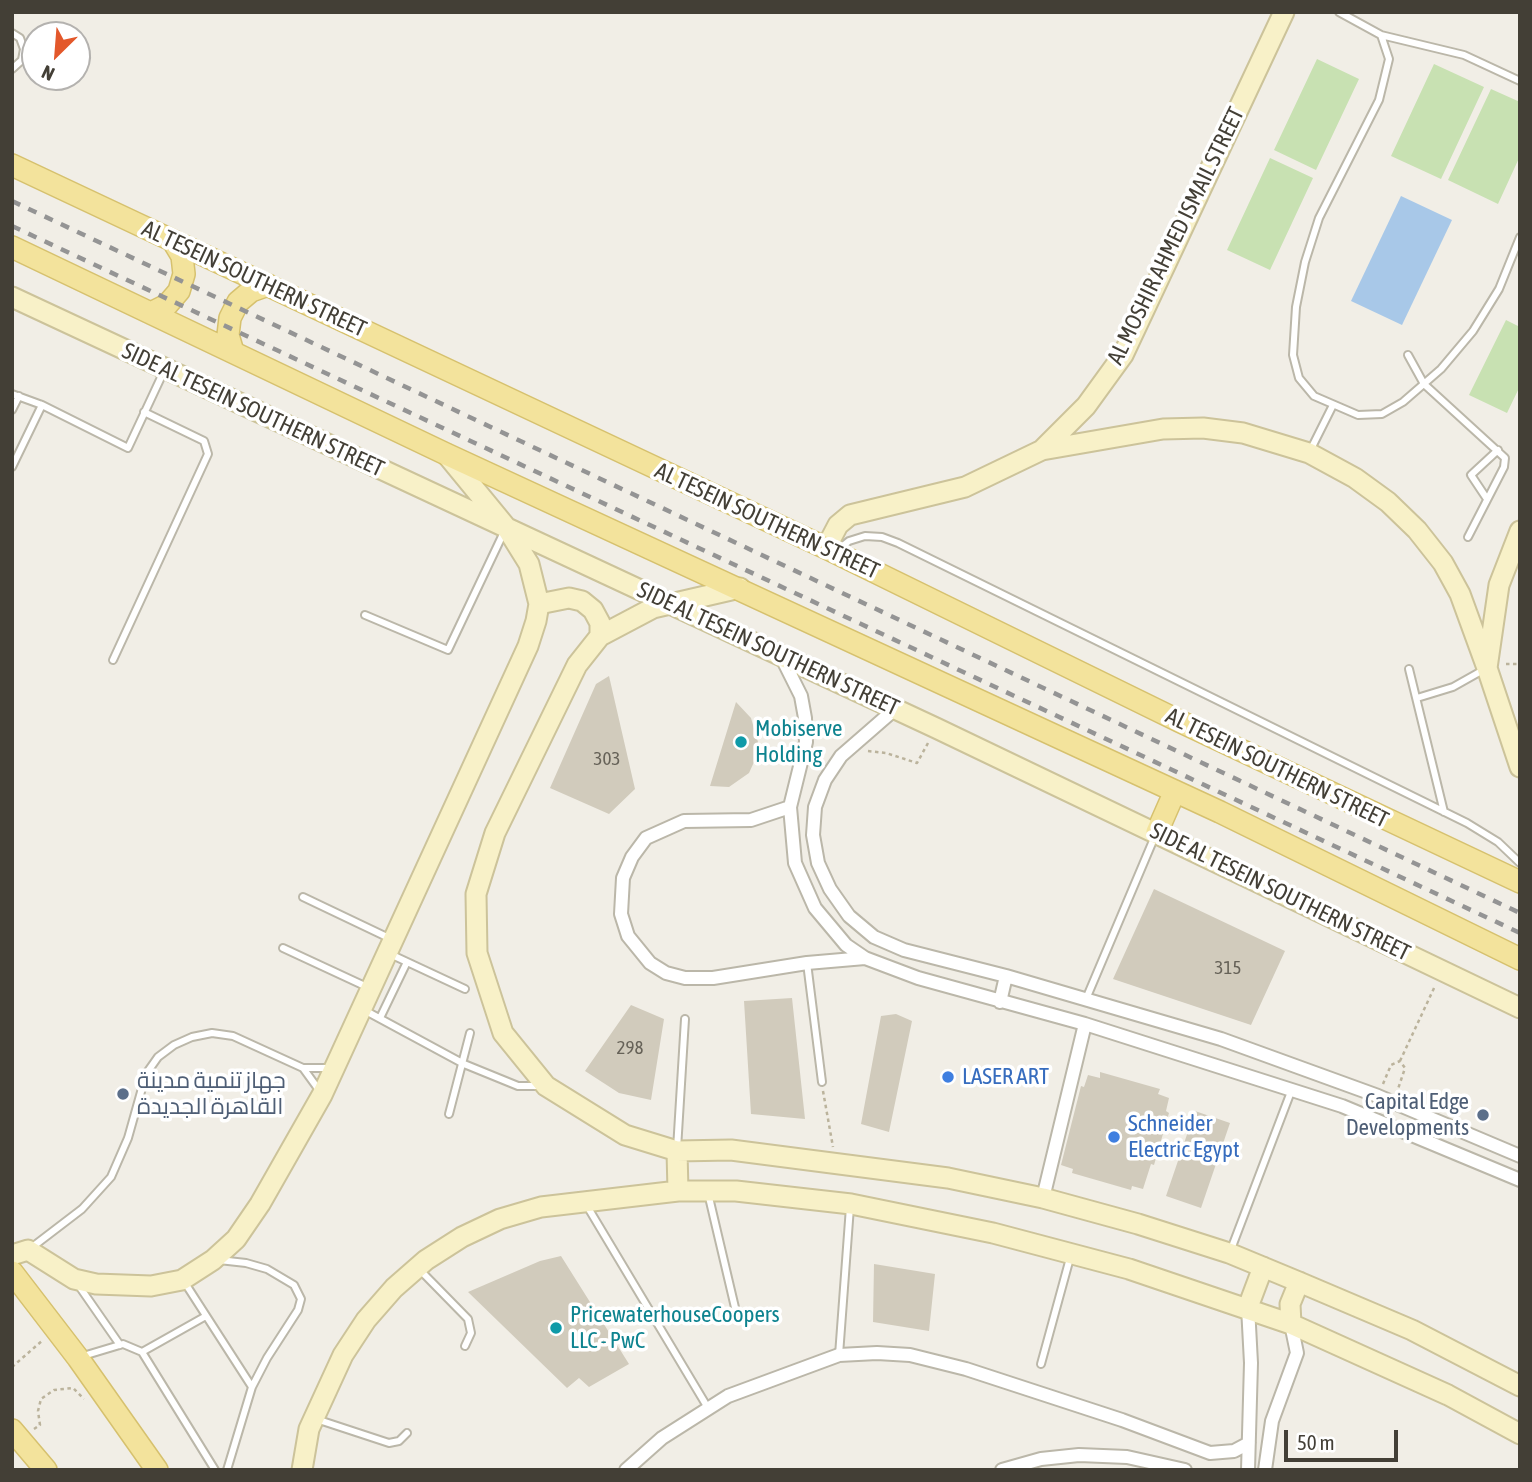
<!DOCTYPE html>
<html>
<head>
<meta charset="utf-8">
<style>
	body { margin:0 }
	#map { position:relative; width:1532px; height:1482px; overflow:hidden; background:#f1eee6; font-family:"Asap Condensed",sans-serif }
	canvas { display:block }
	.frame { position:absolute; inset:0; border:14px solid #433f36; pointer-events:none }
	.north { position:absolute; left:21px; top:21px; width:70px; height:70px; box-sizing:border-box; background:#fff; border:2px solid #b4b2af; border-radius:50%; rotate:205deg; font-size:19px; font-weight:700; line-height:28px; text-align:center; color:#433f36 }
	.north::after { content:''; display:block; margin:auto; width:24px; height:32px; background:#e3582b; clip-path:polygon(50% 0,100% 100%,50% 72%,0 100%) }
	.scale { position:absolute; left:1284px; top:1430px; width:114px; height:32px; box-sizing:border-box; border:4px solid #433f36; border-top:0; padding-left:9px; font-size:21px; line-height:24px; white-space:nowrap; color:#433f36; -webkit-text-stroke:5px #fff; paint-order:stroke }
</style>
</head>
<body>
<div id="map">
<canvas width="1532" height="1482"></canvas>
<div class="frame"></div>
<div class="north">N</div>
<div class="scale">50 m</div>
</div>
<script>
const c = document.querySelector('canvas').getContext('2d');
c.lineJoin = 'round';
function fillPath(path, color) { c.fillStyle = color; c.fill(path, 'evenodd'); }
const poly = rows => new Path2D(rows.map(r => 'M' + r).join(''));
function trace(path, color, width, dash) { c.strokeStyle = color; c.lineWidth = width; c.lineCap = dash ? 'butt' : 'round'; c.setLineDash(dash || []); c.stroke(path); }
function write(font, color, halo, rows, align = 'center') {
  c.font = font + ' "Asap Condensed",Cairo,sans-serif'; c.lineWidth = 7; c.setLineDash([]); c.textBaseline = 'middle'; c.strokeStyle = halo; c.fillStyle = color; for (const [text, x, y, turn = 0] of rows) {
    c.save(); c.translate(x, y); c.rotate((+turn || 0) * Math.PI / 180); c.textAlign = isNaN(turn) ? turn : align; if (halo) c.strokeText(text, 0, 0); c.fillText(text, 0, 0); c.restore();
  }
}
const green = poly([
	[1317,59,1359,79,1316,170,1274,150],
	[1434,64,1484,87,1441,179,1391,156],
	[1491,89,1520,102,1520,156,1498,204,1448,180],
	[1270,158,1313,178,1270,270,1227,250],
	[1506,320,1520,327,1520,386,1507,413,1469,395]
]);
const water = poly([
	[1401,196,1452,220,1402,325,1351,301]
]);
const building = poly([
	[609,676,635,789,609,814,550,788,596,684],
	[736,702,751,718,760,749,749,773,729,787,710,786],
	[1154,889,1285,951,1251,1025,1113,979],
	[792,998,805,1119,751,1114,744,1001],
	[631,1005,664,1019,651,1100,619,1093,585,1071],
	[896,1014,912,1021,889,1132,861,1124,881,1016],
	[1100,1072,1160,1089,1158,1094,1169,1098,1166,1111,1169,1113,1154,1165,1151,1164,1143,1189,1132,1186,1131,1190,1072,1173,1073,1169,1061,1165,1081,1086,1084,1087,1088,1075,1100,1078],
	[1195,1111,1230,1123,1201,1208,1166,1196],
	[561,1256,629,1364,589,1387,579,1378,567,1388,468,1292,540,1261],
	[874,1264,935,1274,929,1331,873,1322]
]);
const path = poly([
	[1506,664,1520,664],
	[868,751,886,753,917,763,928,743],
	[1400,1061,1435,986],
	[1383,1084,1391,1065,1400,1061,1405,1068,1398,1089],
	[823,1091,833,1147],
	[12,1367,43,1340],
	[34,1429,40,1425,38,1411,41,1399,54,1390,73,1388,84,1399]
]);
const lane = poly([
	[1339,12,1381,35,1389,59,1379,100,1319,218,1305,262,1296,307,1293,355,1299,378,1314,396,1358,415,1382,414,1403,402,1441,369,1473,331,1499,289,1520,237],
	[12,33,20,38,24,49,22,60,12,69],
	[1381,35,1464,55,1520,81],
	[1408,355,1424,384,1505,458,1504,467,1468,537],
	[12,394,42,405,128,448,164,371],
	[12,410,19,396],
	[1310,451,1333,405],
	[12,467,42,405],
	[1487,499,1471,475,1498,450],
	[839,549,849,541,865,536,882,537,898,543,1467,823,1498,842,1520,863],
	[365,615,448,650,504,532],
	[113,660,208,454,204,441,144,412],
	[1409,669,1444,812],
	[1417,698,1453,687,1485,669],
	[303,897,389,938],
	[283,948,367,987],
	[390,954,465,989],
	[807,963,822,1082],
	[1086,999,1155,836],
	[364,1010,464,1064,518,1086,542,1086],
	[380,1018,407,962],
	[303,1068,329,1068],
	[449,1114,470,1033],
	[677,1149,685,1019],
	[708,1193,737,1316],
	[587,1206,708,1408],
	[31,1248,82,1209,111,1177,128,1138,146,1074,158,1057,174,1045,192,1037,212,1033,233,1036,303,1068,319,1090],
	[1230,1252,1292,1089],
	[219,1260,246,1263,267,1269,294,1285,301,1299,298,1310,267,1358,252,1387,227,1470],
	[419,1269,468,1319,471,1333,465,1346],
	[185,1283,252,1387],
	[79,1286,120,1345],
	[142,1352,206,1316],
	[839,1355,850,1207],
	[83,1356,123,1344,142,1352,215,1470],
	[1041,1364,1070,1258],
	[316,1419,389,1443,399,1441,407,1433]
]);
const street = poly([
	[782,658,801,696,805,718,806,742,790,807,795,863,815,908,846,945,865,958,918,978,1085,1024,1342,1106,1520,1180],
	[895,709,841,756,825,780,815,807,813,835,818,863,830,889,849,916,874,937,904,950,1006,976,1221,1039,1378,1096,1520,1156],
	[790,807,751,820,684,821,646,838,632,857,623,878,621,914,628,936,650,963,666,973,685,978,713,978,807,963,865,958],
	[1000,1002,1006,976],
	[1043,1198,1085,1024],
	[626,1470,662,1438,728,1396,839,1355,877,1353,910,1355,966,1369,1122,1420,1210,1453,1234,1451,1249,1443],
	[1002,1470,1041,1459,1079,1455,1127,1457,1185,1470],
	[1248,1470,1251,1363,1248,1307],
	[1265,1470,1272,1421,1297,1353,1291,1324]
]);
const secondary = poly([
	[12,297,936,728,1520,1008],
	[1042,450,1163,429,1203,428,1243,433,1309,453,1355,478,1388,502,1417,530,1443,563,1460,594,1487,668],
	[1520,531,1499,585,1487,668,1520,767],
	[826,548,838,525,850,515,965,487,1042,450,1086,406,1123,355,1284,12],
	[740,588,653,608,600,636,577,665,495,833,476,894,477,953,503,1033,546,1086,625,1135,677,1151,731,1150,948,1178,1043,1198,1138,1224,1229,1253,1299,1282,1412,1330,1520,1386],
	[539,604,569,598,582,601,593,610,600,623,600,636],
	[677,1151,678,1191],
	[12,1255,28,1250,74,1279,96,1284,151,1286,182,1280,213,1260,236,1239,260,1204,322,1095,528,646,536,621,539,604,529,564,506,527,446,454],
	[1248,1307,1263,1267],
	[1291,1324,1290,1304,1299,1282],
	[302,1470,309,1429,343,1355,366,1320,394,1288,426,1260,462,1237,500,1219,541,1207,678,1191,736,1191,851,1204,993,1233,1129,1269,1291,1324,1448,1395,1520,1434]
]);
const primary = poly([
	[12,165,826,548,1179,721,1520,882],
	[12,247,446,454,1220,812,1520,959],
	[151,313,167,305,179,291,184,274,182,256,173,241],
	[233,352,228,335,230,318,238,302,251,291,268,285],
	[1157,832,1175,791],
	[12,1272,78,1358,157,1470],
	[12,1430,46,1470]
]);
const rail = poly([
	[12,201,1520,913],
	[12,226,1520,933]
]);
const markers = [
	[741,742,7,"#0f9aa8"],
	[948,1077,7,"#3f7fe0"],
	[123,1094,7,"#5c6f8a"],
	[1483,1115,7,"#5c6f8a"],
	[1114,1137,7,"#3f7fe0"],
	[556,1328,7,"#0f9aa8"]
];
const numberNames = [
	["303",607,759],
	["315",1228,968],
	["298",630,1048]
];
const streetNames = [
	["AL MOSHIR AHMED ISMAIL STREET",1176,236,-64],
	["AL TESEIN SOUTHERN STREET",254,279,25],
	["SIDE AL TESEIN SOUTHERN STREET",253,410,25],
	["AL TESEIN SOUTHERN STREET",767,521,25],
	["SIDE AL TESEIN SOUTHERN STREET",768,649,25],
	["AL TESEIN SOUTHERN STREET",1277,768,26],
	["SIDE AL TESEIN SOUTHERN STREET",1280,892,26]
];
const cultureNames = [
	["Mobiserve",755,729],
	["Holding",755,755],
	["PricewaterhouseCoopers",570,1315],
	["LLC - PwC",570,1341]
];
const shopNames = [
	["LASER ART",962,1077],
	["Schneider",1128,1124],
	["Electric Egypt",1128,1150]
];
const serviceNames = [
	["جهاز تنمية مدينة",137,1081],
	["القاهرة الجديدة",137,1107],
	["Capital Edge",1469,1102,"right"],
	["Developments",1469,1128,"right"]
];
fillPath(green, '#c8e1b2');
fillPath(water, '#a8c8e8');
fillPath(building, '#d1cbbc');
trace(lane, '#bbb7a9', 10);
trace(street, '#bbb7a9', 16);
trace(secondary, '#ccc39a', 23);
trace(primary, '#d6c16e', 24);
trace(path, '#bbb39c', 2.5, [3.5, 3.5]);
trace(lane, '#fff', 6);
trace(street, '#fff', 12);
trace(secondary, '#f8f1c8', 19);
trace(primary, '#f3e39c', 21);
trace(rail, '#949494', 4.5, [9, 9]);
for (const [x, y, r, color] of markers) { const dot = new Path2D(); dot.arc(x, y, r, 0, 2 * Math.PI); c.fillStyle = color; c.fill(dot); trace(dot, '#fff', 2.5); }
write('19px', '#666258', null, numberNames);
write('23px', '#433f36', '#fff', streetNames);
write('23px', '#0d838f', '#fff', cultureNames, 'left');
write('23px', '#366cbe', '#fff', shopNames, 'left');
write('23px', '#4e5e75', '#fff', serviceNames, 'left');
</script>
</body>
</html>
